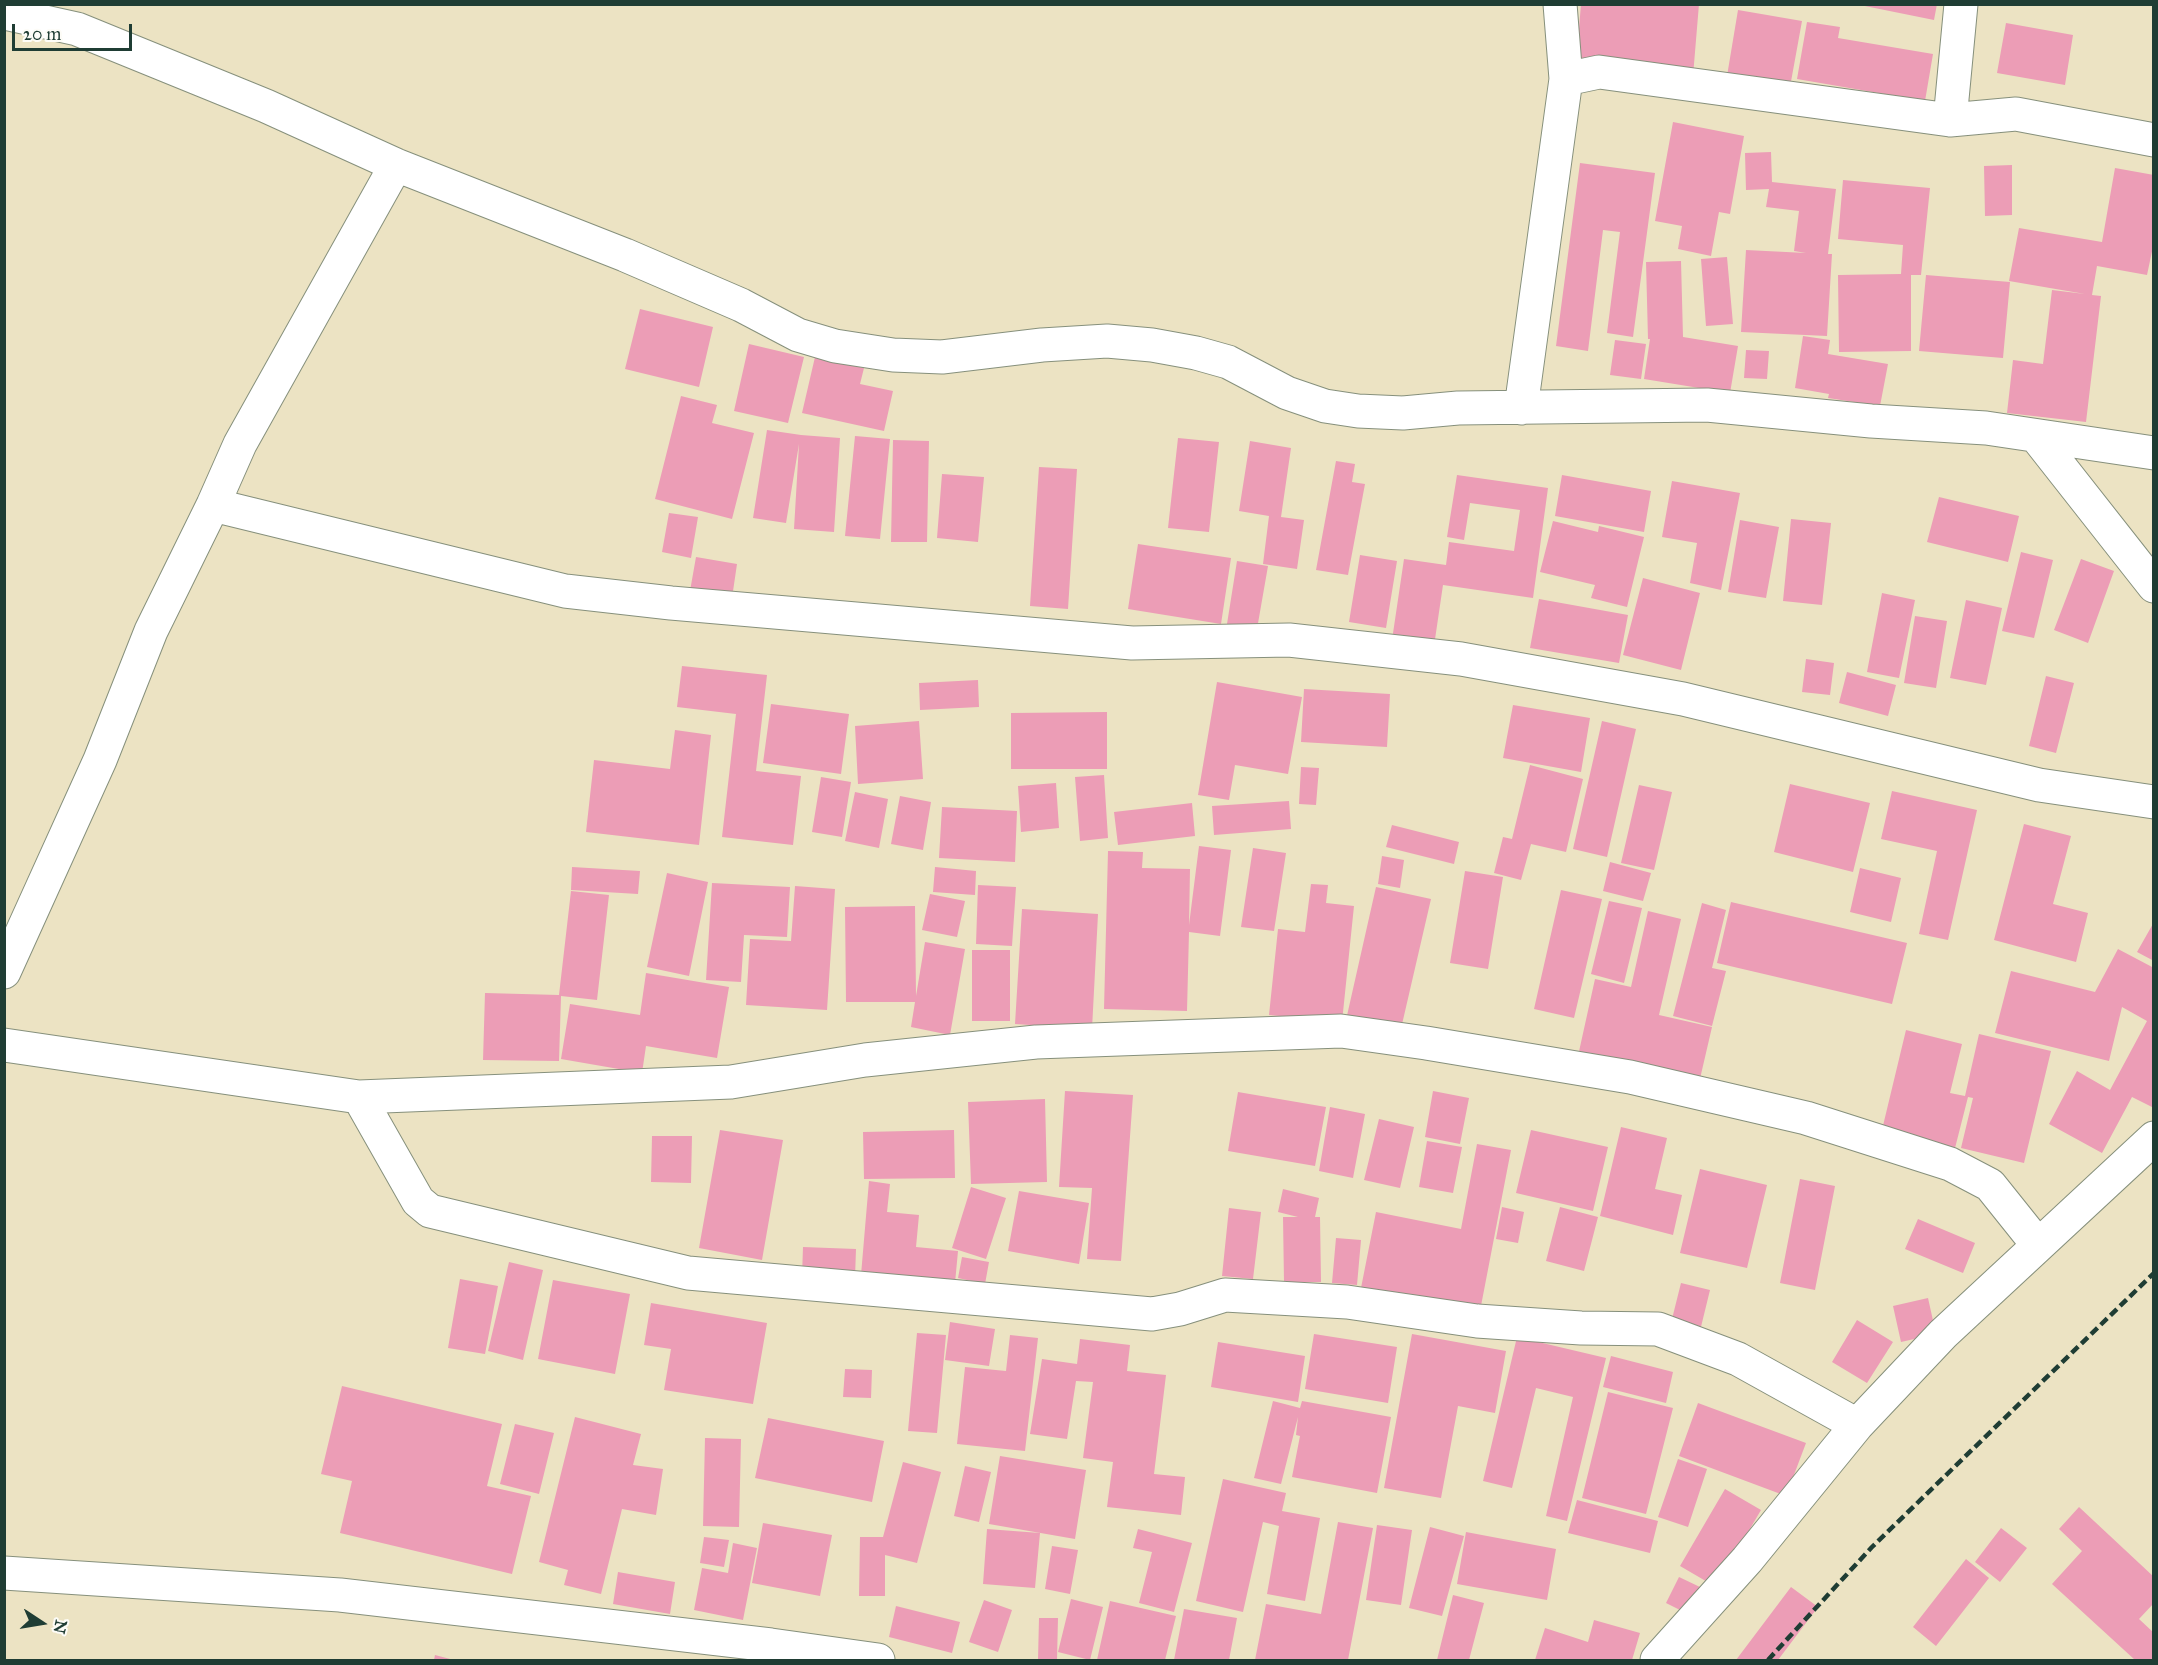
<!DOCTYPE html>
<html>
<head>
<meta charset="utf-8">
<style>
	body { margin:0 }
	#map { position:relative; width:2158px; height:1665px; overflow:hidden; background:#ece3c3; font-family:"IM FELL Great Primer",serif }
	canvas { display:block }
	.frame { position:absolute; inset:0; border:6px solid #1f3d34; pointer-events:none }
	.north { position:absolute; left:12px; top:1593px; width:60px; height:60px; -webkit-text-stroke:4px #fdfcf7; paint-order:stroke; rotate:102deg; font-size:16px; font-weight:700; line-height:24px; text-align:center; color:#1f3d34 }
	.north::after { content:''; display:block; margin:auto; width:21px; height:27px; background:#1f3d34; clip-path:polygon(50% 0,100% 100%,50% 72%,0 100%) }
	.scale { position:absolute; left:12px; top:24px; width:120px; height:27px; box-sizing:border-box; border:3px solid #1f3d34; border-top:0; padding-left:8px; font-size:18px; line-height:21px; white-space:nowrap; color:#1f3d34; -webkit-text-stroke:4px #fdfcf7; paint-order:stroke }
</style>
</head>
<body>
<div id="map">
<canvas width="2158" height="1665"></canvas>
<div class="frame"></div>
<div class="north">N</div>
<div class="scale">20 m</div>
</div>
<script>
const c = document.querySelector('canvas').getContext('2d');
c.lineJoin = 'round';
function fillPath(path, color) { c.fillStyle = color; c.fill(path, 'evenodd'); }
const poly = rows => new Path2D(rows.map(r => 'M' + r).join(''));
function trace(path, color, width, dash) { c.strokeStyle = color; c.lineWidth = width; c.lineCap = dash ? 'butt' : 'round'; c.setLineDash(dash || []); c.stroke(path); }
const building = poly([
	[1581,4,1699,4,1693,76,1576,65],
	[1855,4,1937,4,1934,20],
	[1738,10,1802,21,1790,87,1727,76],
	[1807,22,1840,27,1838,38,1933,54,1925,101,1797,79],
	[2006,23,2073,35,2065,85,1997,73],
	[1673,122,1744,136,1730,214,1719,212,1711,256,1678,249,1682,226,1655,221],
	[1771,152,1772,182,1836,189,1828,254,1832,254,1827,336,1741,332,1746,250,1806,253,1794,251,1799,211,1766,207,1769,189,1746,190,1745,153],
	[1580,163,1655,173,1633,337,1607,333,1620,232,1603,230,1588,351,1556,346],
	[2012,165,2012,215,1985,216,1984,166],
	[2115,168,2154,175,2154,242,2147,275,2097,266,2092,295,2101,296,2086,422,2007,413,2013,360,2043,364,2052,290,2085,294,2009,281,2019,228,2102,242],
	[1843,180,1930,188,1921,275,1911,275,1911,351,1839,352,1838,275,1901,274,1903,245,1838,239],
	[1727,257,1733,324,1706,326,1701,259],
	[1681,261,1683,337,1738,346,1730,393,1644,379,1650,339,1648,339,1646,262],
	[1926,275,2010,282,2003,358,1919,351],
	[640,309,713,327,699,387,625,369],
	[1803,336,1830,340,1828,354,1888,364,1880,406,1828,398,1829,394,1795,388],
	[1615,340,1646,344,1641,379,1610,375],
	[749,344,804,357,788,423,734,411],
	[1746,350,1769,351,1767,379,1744,378],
	[815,357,864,368,860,384,893,391,884,431,802,413],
	[681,396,717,405,712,423,754,433,732,519,655,499],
	[767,430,801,435,840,438,834,532,794,529,799,444,786,523,753,518],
	[855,436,890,439,880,539,845,536],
	[1178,438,1219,442,1209,532,1168,528],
	[893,440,929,441,927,542,891,542],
	[1250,441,1291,448,1281,517,1304,520,1297,569,1263,564,1269,516,1239,511],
	[1336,461,1355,464,1352,482,1365,484,1348,575,1316,570],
	[1039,467,1077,469,1068,609,1030,606],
	[942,474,984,477,978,542,937,538],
	[1457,475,1548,488,1533,598,1443,585,1434,646,1392,640,1404,559,1446,565,1449,542,1514,551,1520,510,1470,503,1464,540,1447,537],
	[1562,475,1651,491,1644,532,1555,516],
	[1672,481,1740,493,1721,590,1690,583,1697,543,1662,537],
	[1939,497,2019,516,2008,562,1927,542],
	[669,513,698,517,691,558,662,552],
	[1791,519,1831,523,1822,605,1783,601],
	[1740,520,1779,527,1766,598,1728,592],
	[1553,521,1598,532,1599,526,1644,537,1627,607,1591,598,1595,585,1540,572],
	[1138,544,1231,558,1221,624,1128,609],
	[2021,552,2053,560,2034,638,2002,631],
	[1360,555,1397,561,1386,628,1349,622],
	[696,557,737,564,732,598,690,591],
	[2081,559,2114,571,2088,643,2054,630],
	[1237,561,1268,566,1257,629,1227,624],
	[1643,578,1700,593,1681,670,1623,655],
	[1882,593,1915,600,1899,678,1867,672],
	[1539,599,1628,615,1619,663,1530,648],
	[1966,600,2002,608,1986,685,1950,678],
	[1915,616,1947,621,1936,688,1904,683],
	[1806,659,1834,663,1830,695,1802,692],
	[682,666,767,675,756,771,801,776,793,845,722,837,736,714,677,707],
	[1847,672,1896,685,1888,716,1839,703],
	[2046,676,2074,683,2056,753,2029,746],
	[978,680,979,707,920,710,919,683],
	[1217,682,1302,697,1288,774,1235,765,1229,800,1198,795],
	[1304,689,1390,694,1387,747,1301,742],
	[771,704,849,714,841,774,763,763],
	[1513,705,1590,718,1581,772,1503,758],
	[1107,712,1107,769,1011,769,1011,713],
	[919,721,923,779,858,784,855,726],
	[1602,721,1636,729,1607,857,1573,849],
	[675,730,711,735,699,845,586,832,594,760,670,769],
	[1530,765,1583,779,1566,852,1531,844,1521,880,1494,873,1503,837,1512,839],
	[1301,767,1319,768,1316,805,1299,804],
	[1104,775,1108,838,1080,841,1075,777],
	[821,777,851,782,842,837,812,832],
	[1056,783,1059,828,1021,832,1018,786],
	[1790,784,1870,803,1853,872,1774,852],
	[1639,785,1672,792,1654,870,1621,863],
	[1892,791,1977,810,1948,940,1919,934,1937,851,1881,839],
	[855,792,888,799,879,848,845,841],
	[900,796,931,802,923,850,891,844],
	[1289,801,1291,829,1214,835,1212,806],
	[1192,803,1195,836,1118,845,1114,812],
	[942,807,1017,811,1015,862,939,858],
	[2024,824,2071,836,2053,904,2088,913,2076,962,1994,940],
	[1392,825,1459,842,1454,864,1386,847],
	[1199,846,1231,850,1220,936,1189,932,1187,1011,1104,1009,1108,851,1143,852,1142,868,1190,869,1189,925],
	[1253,848,1286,853,1274,931,1241,927],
	[1382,856,1404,860,1400,888,1378,884],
	[1610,862,1651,873,1643,901,1603,891],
	[572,867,640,871,638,894,571,890],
	[935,867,976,871,975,895,933,892],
	[1860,868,1901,878,1891,922,1850,912],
	[1465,871,1503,877,1488,969,1450,963],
	[667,873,708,882,689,976,647,967],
	[712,883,790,887,787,937,744,935,741,982,706,980],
	[1311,884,1328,885,1326,903,1354,906,1342,1022,1269,1015,1278,929,1305,932],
	[978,885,1016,887,1012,946,976,944],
	[795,886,835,889,827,1010,746,1005,750,939,791,941],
	[1376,887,1431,899,1400,1033,1346,1020],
	[1561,890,1602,899,1574,1018,1534,1009],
	[571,891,609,895,597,1000,561,996,559,1061,483,1060,485,993,559,995],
	[930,894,965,901,957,937,922,930],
	[1609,901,1642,908,1624,983,1591,974],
	[1731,902,1907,943,1892,1004,1717,963],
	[1702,903,1726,910,1712,968,1726,971,1712,1026,1673,1016],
	[915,906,916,996,925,942,965,949,950,1035,911,1027,915,1002,846,1002,845,907],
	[1022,909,1098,914,1092,1029,1015,1024],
	[1648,911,1681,919,1659,1015,1712,1027,1699,1083,1578,1056,1595,979,1631,987],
	[2154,922,2154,961,2137,952],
	[2118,949,2154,968,2154,1108,2132,1097,2102,1153,2049,1124,2077,1071,2110,1090,2147,1021,2122,1007,2109,1061,1995,1033,2011,971,2095,992],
	[972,950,1010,950,1010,1021,972,1021],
	[646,973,729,987,717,1058,646,1046,642,1073,561,1059,570,1004,640,1015],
	[1906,1030,1962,1044,1950,1093,1965,1096,1979,1034,2051,1051,2024,1163,1961,1148,1973,1098,1968,1097,1954,1152,1881,1134],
	[1065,1091,1133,1095,1121,1261,1087,1259,1092,1188,1059,1187],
	[1433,1091,1469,1098,1460,1144,1425,1137],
	[1238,1092,1326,1107,1315,1166,1228,1151],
	[1045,1099,1047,1182,971,1184,968,1102],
	[1330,1107,1365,1114,1353,1178,1319,1171],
	[1379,1119,1414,1127,1400,1188,1364,1180],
	[1621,1127,1667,1138,1655,1189,1682,1195,1673,1235,1600,1216],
	[720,1130,783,1140,762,1260,699,1248],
	[954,1130,955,1178,864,1179,863,1132],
	[1531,1130,1608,1147,1593,1211,1516,1193],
	[652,1136,692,1136,691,1183,651,1182],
	[1427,1141,1462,1147,1453,1193,1419,1187],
	[1477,1144,1511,1150,1480,1311,1361,1288,1376,1212,1461,1229],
	[1700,1169,1767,1185,1747,1268,1680,1253],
	[1800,1179,1835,1186,1815,1290,1780,1283],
	[869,1181,890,1184,887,1212,919,1215,916,1247,958,1251,955,1283,861,1275],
	[971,1187,1006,1198,986,1259,952,1248],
	[1283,1189,1319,1198,1315,1217,1320,1217,1321,1282,1284,1282,1283,1217,1298,1217,1278,1212],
	[1019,1191,1089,1203,1079,1264,1008,1251],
	[1502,1207,1524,1212,1518,1243,1496,1239],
	[1560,1207,1598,1217,1584,1271,1546,1261],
	[1229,1208,1261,1212,1253,1279,1222,1276],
	[1918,1219,1975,1243,1963,1273,1905,1249],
	[1336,1238,1361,1240,1357,1285,1332,1283],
	[803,1247,856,1249,855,1278,802,1276],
	[962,1257,989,1262,985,1284,958,1278],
	[509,1262,543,1270,523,1360,488,1351],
	[460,1279,498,1286,485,1354,448,1348],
	[553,1280,630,1294,615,1374,538,1359],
	[1681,1283,1710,1290,1699,1335,1670,1327],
	[1928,1298,1936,1334,1901,1342,1893,1306],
	[651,1303,767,1323,753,1404,664,1390,671,1349,644,1345],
	[1857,1320,1893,1342,1867,1383,1832,1362],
	[950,1322,995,1329,989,1366,945,1360],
	[917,1333,946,1335,937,1433,908,1431],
	[1314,1334,1397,1347,1388,1403,1305,1389],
	[1412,1334,1506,1351,1495,1413,1458,1406,1441,1498,1384,1488],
	[1010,1335,1038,1338,1025,1451,957,1444,965,1367,1006,1371],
	[1517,1337,1606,1358,1567,1521,1546,1516,1573,1397,1536,1388,1512,1488,1483,1481],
	[1080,1339,1130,1345,1127,1371,1166,1375,1154,1474,1185,1477,1181,1515,1107,1507,1113,1462,1083,1458,1093,1382,1076,1381,1067,1439,1030,1434,1042,1359,1077,1364],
	[1218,1342,1305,1356,1298,1402,1211,1387],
	[1611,1356,1673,1372,1666,1403,1603,1387],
	[845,1369,872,1370,871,1398,843,1397],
	[342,1386,502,1424,487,1486,531,1496,512,1574,340,1533,352,1481,321,1474],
	[1608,1392,1673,1408,1646,1514,1582,1498],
	[1273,1401,1300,1408,1302,1401,1391,1417,1377,1493,1292,1477,1300,1436,1296,1435,1298,1417,1281,1484,1254,1478],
	[1698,1403,1806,1443,1786,1496,1679,1456],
	[575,1417,641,1434,633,1465,663,1469,656,1515,622,1509,601,1594,564,1585,568,1570,539,1562],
	[768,1418,884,1441,872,1502,755,1478],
	[515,1424,554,1433,539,1494,500,1484],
	[705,1438,741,1439,739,1527,703,1526],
	[1000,1456,1086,1470,1075,1539,989,1524],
	[1678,1459,1707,1469,1688,1527,1658,1517],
	[903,1462,941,1472,917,1563,885,1555,885,1596,859,1596,860,1537,883,1537],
	[965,1466,991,1472,979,1522,954,1516],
	[1223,1479,1286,1493,1282,1511,1320,1518,1305,1601,1267,1594,1279,1526,1263,1522,1243,1612,1196,1601],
	[1725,1489,1761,1510,1716,1587,1680,1566],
	[1577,1500,1658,1521,1650,1553,1568,1533],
	[2079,1507,2154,1577,2154,1603,2139,1619,2154,1633,2154,1660,2135,1660,2052,1584,2082,1551,2059,1529],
	[1338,1522,1373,1528,1348,1660,1255,1660,1266,1604,1321,1614],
	[763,1523,832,1535,820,1596,752,1583],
	[1377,1525,1412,1530,1401,1605,1366,1600],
	[1430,1527,1464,1536,1442,1616,1409,1608],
	[2001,1528,2027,1548,2000,1582,1975,1562],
	[987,1529,1040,1533,1035,1588,983,1584],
	[1138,1529,1192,1543,1174,1612,1139,1603,1152,1552,1133,1548],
	[1466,1532,1556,1549,1547,1600,1457,1584],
	[704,1537,729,1540,724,1567,700,1563],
	[733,1543,757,1548,743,1620,694,1610,702,1568,728,1573],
	[1052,1546,1078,1550,1070,1594,1045,1589],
	[1966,1559,1989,1578,1936,1646,1913,1627],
	[618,1572,675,1582,670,1614,613,1604],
	[1679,1577,1700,1587,1688,1614,1666,1603],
	[1791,1587,1818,1607,1778,1660,1736,1660],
	[1453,1595,1484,1603,1469,1660,1437,1660],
	[1071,1599,1103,1607,1090,1660,1058,1652],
	[984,1600,1012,1610,998,1652,969,1642],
	[1110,1601,1176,1616,1165,1660,1097,1660],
	[896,1606,960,1622,952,1653,889,1637],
	[1184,1609,1237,1618,1229,1660,1174,1660],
	[1039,1618,1058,1618,1057,1660,1038,1660],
	[1594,1620,1640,1633,1632,1660,1535,1660,1545,1628,1588,1642],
	[435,1655,454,1660,434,1660]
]);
const street = poly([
	[4,13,77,29,266,106,396,165,625,255,741,305,798,335,835,346,893,355,942,357,1042,345,1107,341,1152,345,1196,353,1228,362,1287,393,1325,406,1358,411,1403,413,1458,408,1707,405,1871,421,1986,428,2154,453],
	[1566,79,1599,72,1950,120,2016,114,2154,140],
	[1950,120,1961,4],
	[1521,408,1566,79,1560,4],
	[2036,436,2154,586],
	[213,505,565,591,671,603,1132,643,1289,640,1461,659,1683,699,2039,785,2154,802],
	[4,972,100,760,151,631,213,505,240,444,396,165],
	[4,1045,359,1097,731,1082,865,1060,1036,1042,1341,1031,1426,1043,1630,1077,1806,1118,1950,1164,1990,1185,2038,1245],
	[359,1097,418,1201,430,1211,688,1273,1152,1314,1180,1309,1225,1295,1347,1302,1477,1321,1581,1328,1658,1329,1738,1359,1857,1425],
	[4,1573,340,1595,771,1645,878,1660],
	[1657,1660,1747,1560,1857,1425,1943,1334,2154,1138]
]);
const rail = poly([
	[1768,1660,1872,1547,2154,1273]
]);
fillPath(building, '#ec9db6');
trace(street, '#86907c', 35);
trace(street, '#fff', 33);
trace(rail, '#1f3d34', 4.5, [9, 4.5]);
</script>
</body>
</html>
